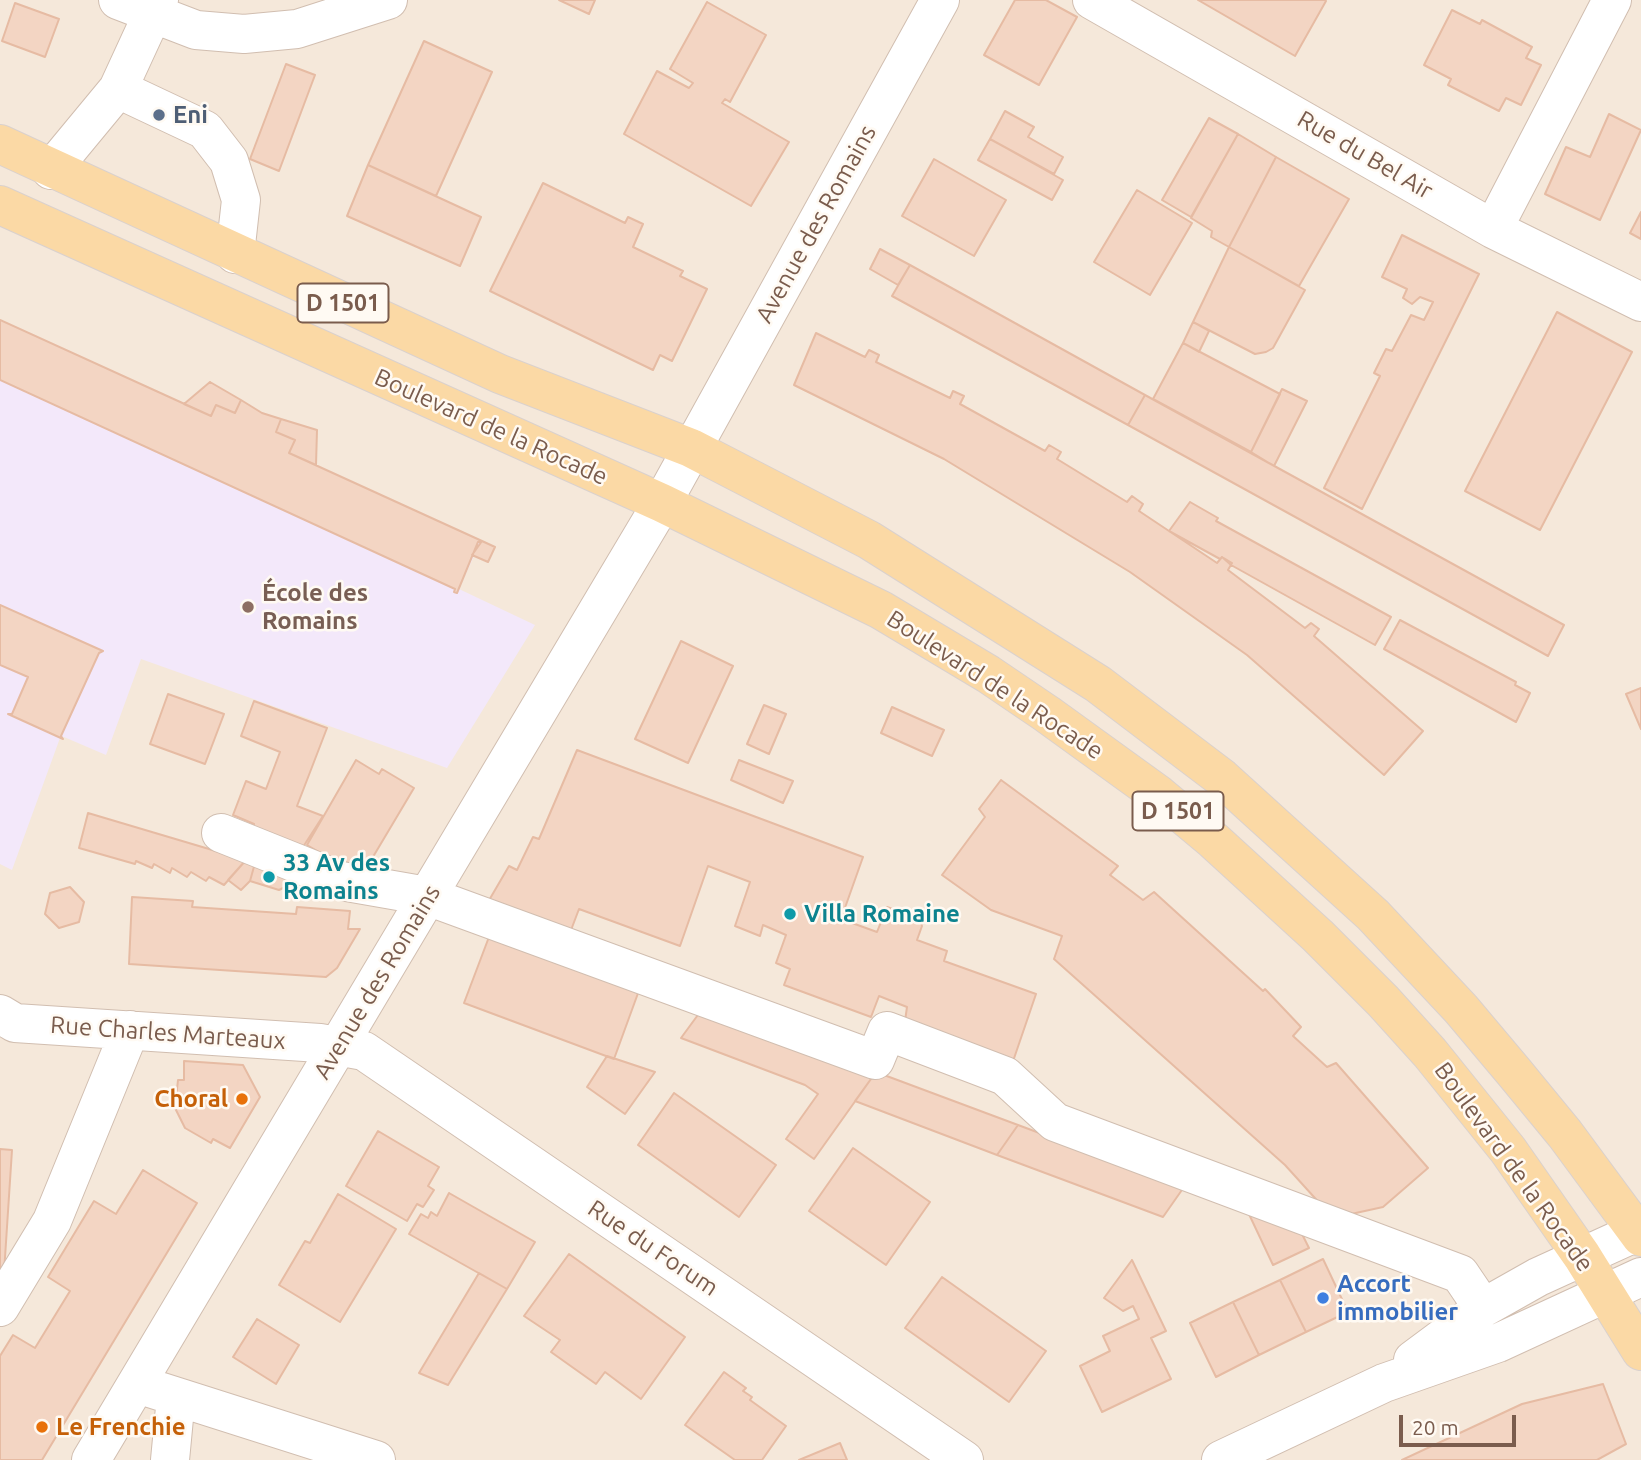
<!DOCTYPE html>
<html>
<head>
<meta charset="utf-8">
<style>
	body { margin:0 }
	#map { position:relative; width:1641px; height:1460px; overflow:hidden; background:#fdf6ec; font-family:Ubuntu,sans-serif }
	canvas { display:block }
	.scale { position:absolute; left:1399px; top:1415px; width:117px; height:32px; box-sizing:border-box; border:4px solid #7a5c4d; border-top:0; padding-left:9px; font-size:21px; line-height:24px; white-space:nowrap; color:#7a5c4d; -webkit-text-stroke:5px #fffaf3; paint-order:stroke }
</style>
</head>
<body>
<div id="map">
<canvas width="1641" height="1460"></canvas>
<div class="scale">20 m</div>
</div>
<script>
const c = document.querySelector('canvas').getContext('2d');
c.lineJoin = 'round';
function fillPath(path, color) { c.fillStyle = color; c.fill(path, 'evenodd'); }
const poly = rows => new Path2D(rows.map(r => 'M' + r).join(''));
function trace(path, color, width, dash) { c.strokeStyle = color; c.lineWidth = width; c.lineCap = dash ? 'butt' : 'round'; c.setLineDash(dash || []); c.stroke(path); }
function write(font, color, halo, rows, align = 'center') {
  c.font = font + ' Ubuntu,sans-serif'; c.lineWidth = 5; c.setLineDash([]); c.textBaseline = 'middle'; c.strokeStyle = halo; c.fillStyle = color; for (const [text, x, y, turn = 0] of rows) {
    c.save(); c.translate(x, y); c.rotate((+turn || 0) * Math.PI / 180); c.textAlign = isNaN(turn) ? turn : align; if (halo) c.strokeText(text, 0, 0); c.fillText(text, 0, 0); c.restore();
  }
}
const residential = poly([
	[0,0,1641,0,1641,1460,0,1460]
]);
const education = poly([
	[0,320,183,404,210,382,262,413,317,430,316,465,495,547,488,562,474,556,459,589,535,625,447,768,141,659,106,755,64,737,60,738,12,870,0,864]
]);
const building = poly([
	[559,0,595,0,589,14,559,0],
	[1015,0,1046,0,1077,17,1039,85,984,55,1015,0],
	[1198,0,1325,0,1326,1,1295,56,1198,0],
	[707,2,766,35,730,102,725,99,722,103,789,142,751,206,624,134,657,71,689,88,693,83,670,69,707,2],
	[15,3,59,19,45,57,2,41,15,3],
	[1452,10,1480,24,1482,20,1532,47,1526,58,1541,65,1521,105,1506,98,1499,111,1448,85,1451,79,1424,65,1452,10],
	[424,41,492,72,436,196,368,165,424,41],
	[286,64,315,75,279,171,250,159,286,64],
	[1005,111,1034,127,1028,137,1063,157,1054,174,990,139,1005,111],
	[1609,114,1641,130,1600,220,1545,194,1566,147,1590,157,1609,114],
	[1209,118,1238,134,1191,217,1162,200,1209,118],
	[1238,134,1276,157,1229,247,1211,237,1212,231,1191,218,1238,134],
	[990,139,1063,180,1052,200,978,160,990,139],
	[1276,157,1349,199,1299,286,1229,247,1276,157],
	[934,159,1006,200,974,256,902,216,934,159],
	[368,165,481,217,460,266,347,216,368,165],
	[543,183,625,223,628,217,643,224,633,247,683,271,680,276,707,289,672,361,660,355,653,370,490,291,543,183],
	[1137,190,1192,223,1150,295,1094,262,1137,190],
	[1641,212,1641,239,1630,233,1641,212],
	[1402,235,1479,274,1362,509,1324,488,1380,376,1374,373,1386,349,1392,351,1411,315,1424,320,1433,302,1420,297,1412,304,1403,298,1407,289,1382,277,1402,235],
	[1229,247,1305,290,1273,348,1266,352,1255,354,1193,322,1229,247],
	[880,249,910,265,898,285,870,269,880,249],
	[910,265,1145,395,1128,425,892,296,910,265],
	[1557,312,1632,352,1540,530,1465,491,1557,312],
	[0,320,211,416,216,405,235,413,241,400,262,413,281,419,276,432,295,440,289,453,482,541,478,542,457,593,454,592,455,589,0,380,0,320],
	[1193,322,1209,331,1199,352,1183,343,1193,322],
	[816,333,865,357,869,350,879,355,876,362,950,398,953,391,964,396,960,404,1045,451,1049,445,1061,452,1057,459,1127,502,1132,496,1143,504,1139,511,1217,563,1222,557,1232,563,1228,570,1305,628,1311,623,1319,629,1314,636,1423,731,1384,775,1247,655,1130,572,944,459,794,385,816,333],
	[1183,343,1280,394,1251,452,1153,399,1183,343],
	[210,382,241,400,235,413,216,405,211,416,184,404,210,382],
	[1282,389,1307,401,1274,466,1251,452,1282,389],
	[1145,395,1564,625,1548,656,1128,425,1145,395],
	[281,419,317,430,316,465,289,453,295,440,276,432,281,419],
	[1190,502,1218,518,1216,521,1391,617,1375,645,1231,565,1222,557,1220,559,1169,531,1190,502],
	[482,541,495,547,488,562,472,555,482,541],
	[0,605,103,651,99,653,61,736,63,739,8,714,12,714,28,677,0,665,0,605],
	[1400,620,1516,682,1515,685,1530,693,1516,722,1384,649,1400,620],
	[681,641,733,666,688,763,635,739,681,641],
	[1641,688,1641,729,1626,694,1641,688],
	[168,694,224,714,205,764,150,744,168,694],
	[254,701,327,728,297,806,323,816,303,847,251,831,254,824,233,815,246,781,266,789,280,752,241,736,254,701],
	[764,705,786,714,769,754,747,744,764,705],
	[892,707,944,730,932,756,881,733,892,707],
	[577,750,863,857,841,919,877,932,887,907,919,918,922,926,917,940,947,951,944,961,1036,994,1009,1073,905,1021,907,1007,879,996,871,1017,784,985,790,969,776,963,786,935,763,925,760,936,735,926,750,882,708,866,680,946,579,909,568,938,488,902,509,866,517,870,533,837,539,839,577,750],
	[356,760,379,774,382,769,414,788,364,872,346,862,343,866,307,845,356,760],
	[739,760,793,781,783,803,731,780,739,760],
	[1001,780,1118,866,1110,875,1143,900,1154,892,1263,991,1265,989,1301,1027,1293,1036,1327,1067,1336,1063,1428,1168,1383,1207,1333,1218,1285,1165,1054,959,1062,936,991,910,942,875,985,817,979,809,1001,780],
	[88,813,246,860,224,885,209,877,206,881,191,872,187,877,172,868,170,873,154,864,152,868,136,861,135,864,79,848,88,813],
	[246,860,255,863,250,881,241,890,228,880,246,860],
	[255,863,288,873,285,887,279,890,250,881,255,863],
	[70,887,84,902,79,922,59,928,45,914,50,893,70,887],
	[132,897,193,901,192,907,296,914,297,907,350,911,348,929,360,929,337,968,326,977,129,964,132,897],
	[492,929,641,985,614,1059,464,1003,492,929],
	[703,1008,876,1072,814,1159,786,1139,818,1094,805,1085,681,1038,703,1008],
	[607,1056,655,1072,625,1114,587,1087,607,1056],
	[184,1061,243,1065,260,1097,230,1148,213,1139,211,1143,185,1128,175,1108,178,1080,184,1080,184,1061],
	[876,1072,884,1075,1018,1125,997,1155,855,1101,876,1072],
	[674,1093,776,1165,739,1217,638,1145,674,1093],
	[1018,1125,1184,1187,1163,1217,997,1155,1018,1125],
	[378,1131,439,1167,428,1186,434,1190,423,1207,417,1204,407,1221,346,1186,378,1131],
	[853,1148,930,1202,886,1265,809,1211,853,1148],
	[0,1149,12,1150,4,1273,0,1273,0,1149],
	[143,1170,197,1203,42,1460,0,1460,0,1356,13,1335,35,1348,70,1291,48,1277,94,1201,116,1214,143,1170],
	[449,1193,535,1242,507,1289,409,1234,421,1214,428,1218,431,1212,437,1216,449,1193],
	[338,1194,396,1229,340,1322,279,1285,305,1241,310,1243,338,1194],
	[1247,1210,1300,1230,1309,1248,1273,1265,1247,1210],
	[569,1254,685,1337,641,1399,605,1372,596,1384,551,1352,560,1340,524,1316,569,1254],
	[1323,1259,1348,1312,1306,1332,1280,1280,1323,1259],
	[1132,1260,1166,1331,1151,1338,1171,1379,1102,1412,1080,1366,1110,1351,1103,1336,1139,1319,1133,1306,1123,1311,1104,1298,1132,1260],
	[479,1273,507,1289,448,1385,419,1373,479,1273],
	[942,1277,1046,1351,1009,1402,905,1328,942,1277],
	[1280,1280,1306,1332,1259,1355,1233,1302,1280,1280],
	[1233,1302,1259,1355,1216,1377,1190,1323,1233,1302],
	[257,1319,299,1345,276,1384,233,1357,257,1319],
	[724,1372,746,1388,743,1391,752,1397,750,1400,786,1426,762,1460,735,1460,685,1425,724,1372],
	[1603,1384,1626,1444,1597,1460,1402,1460,1522,1404,1603,1384],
	[840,1443,847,1460,799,1460,840,1443]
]);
const minor = poly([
	[118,0,196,30,244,34,297,29,388,0],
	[1092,0,1493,229,1641,302],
	[118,89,159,0],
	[51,170,118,89,205,130,229,161,241,200,235,254],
	[1493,229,1612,0],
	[221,833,341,881,427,896,875,1060,887,1031,1005,1076,1055,1122,1460,1274,1483,1308],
	[0,1014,15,1023,320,1043,364,1051,964,1460],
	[0,1307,52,1221,130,1030],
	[1413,1360,1483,1308,1538,1277,1641,1230],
	[137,1384,376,1460],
	[91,1460,662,503,940,0],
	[170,1460,176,1397],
	[1221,1460,1384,1383,1498,1343,1641,1277]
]);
const major = poly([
	[0,144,500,374,691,448,869,540,1098,684,1222,778,1373,915,1461,1009,1514,1072,1565,1134,1641,1237],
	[0,205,662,503,881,610,988,674,1047,714,1159,795,1213,840,1318,936,1383,1001,1430,1053,1508,1150,1582,1256,1641,1351]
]);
const markers = [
	[159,115,7,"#5c6f8a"],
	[248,607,7,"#8d6e63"],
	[269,877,7,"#0f9aa8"],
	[790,914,7,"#0f9aa8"],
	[242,1099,7,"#e8710a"],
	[1323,1298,7,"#3f7fe0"],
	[42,1427,7,"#e8710a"]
];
const shields = [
	[343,303,91],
	[1178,811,91]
];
const shieldNames = [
	["D 1501",343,303],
	["D 1501",1178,811]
];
const serviceNames = [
	["Eni",173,115]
];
const streetNames = [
	["Rue du Bel Air",1365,155,30],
	["Avenue des Romains",816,224,-61],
	["Boulevard de la Rocade",491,427,24],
	["Boulevard de la Rocade",995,685,33],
	["Avenue des Romains",377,982,-59],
	["Rue Charles Marteaux",168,1033,4],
	["Boulevard de la Rocade",1514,1167,54],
	["Rue du Forum",653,1248,34]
];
const educationNames = [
	["École des",262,593],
	["Romains",262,621]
];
const cultureNames = [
	["33 Av des",283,863],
	["Romains",283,891],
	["Villa Romaine",804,914]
];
const foodNames = [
	["Choral",228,1099],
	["Le Frenchie",56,1427,"left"]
];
const shopNames = [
	["Accort",1337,1284],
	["immobilier",1337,1312]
];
fillPath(residential, '#f5e8da');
fillPath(education, '#f3e8fa');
fillPath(building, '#f3d5c3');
trace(building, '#e6bba3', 2);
trace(minor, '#d1beb0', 40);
trace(major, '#dad1cd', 40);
trace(minor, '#fff', 38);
trace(major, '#fbd9a5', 38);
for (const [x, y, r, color] of markers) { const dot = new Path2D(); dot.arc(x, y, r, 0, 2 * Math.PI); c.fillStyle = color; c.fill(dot); trace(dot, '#fffaf3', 2.5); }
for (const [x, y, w] of shields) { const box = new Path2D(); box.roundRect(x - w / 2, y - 19.5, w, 39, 5); c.fillStyle = '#fffaf3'; c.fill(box); trace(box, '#7a5c4d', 2); }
write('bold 23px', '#7a5c4d', null, shieldNames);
write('bold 24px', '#4e5e75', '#fffaf3', serviceNames, 'left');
write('24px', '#7a5c4d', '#fffaf3', streetNames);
write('bold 24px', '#785e54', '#fffaf3', educationNames, 'left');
write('bold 24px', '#0d838f', '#fffaf3', cultureNames, 'left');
write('bold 24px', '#c56008', '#fffaf3', foodNames, 'right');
write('bold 24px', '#366cbe', '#fffaf3', shopNames, 'left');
</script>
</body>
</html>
